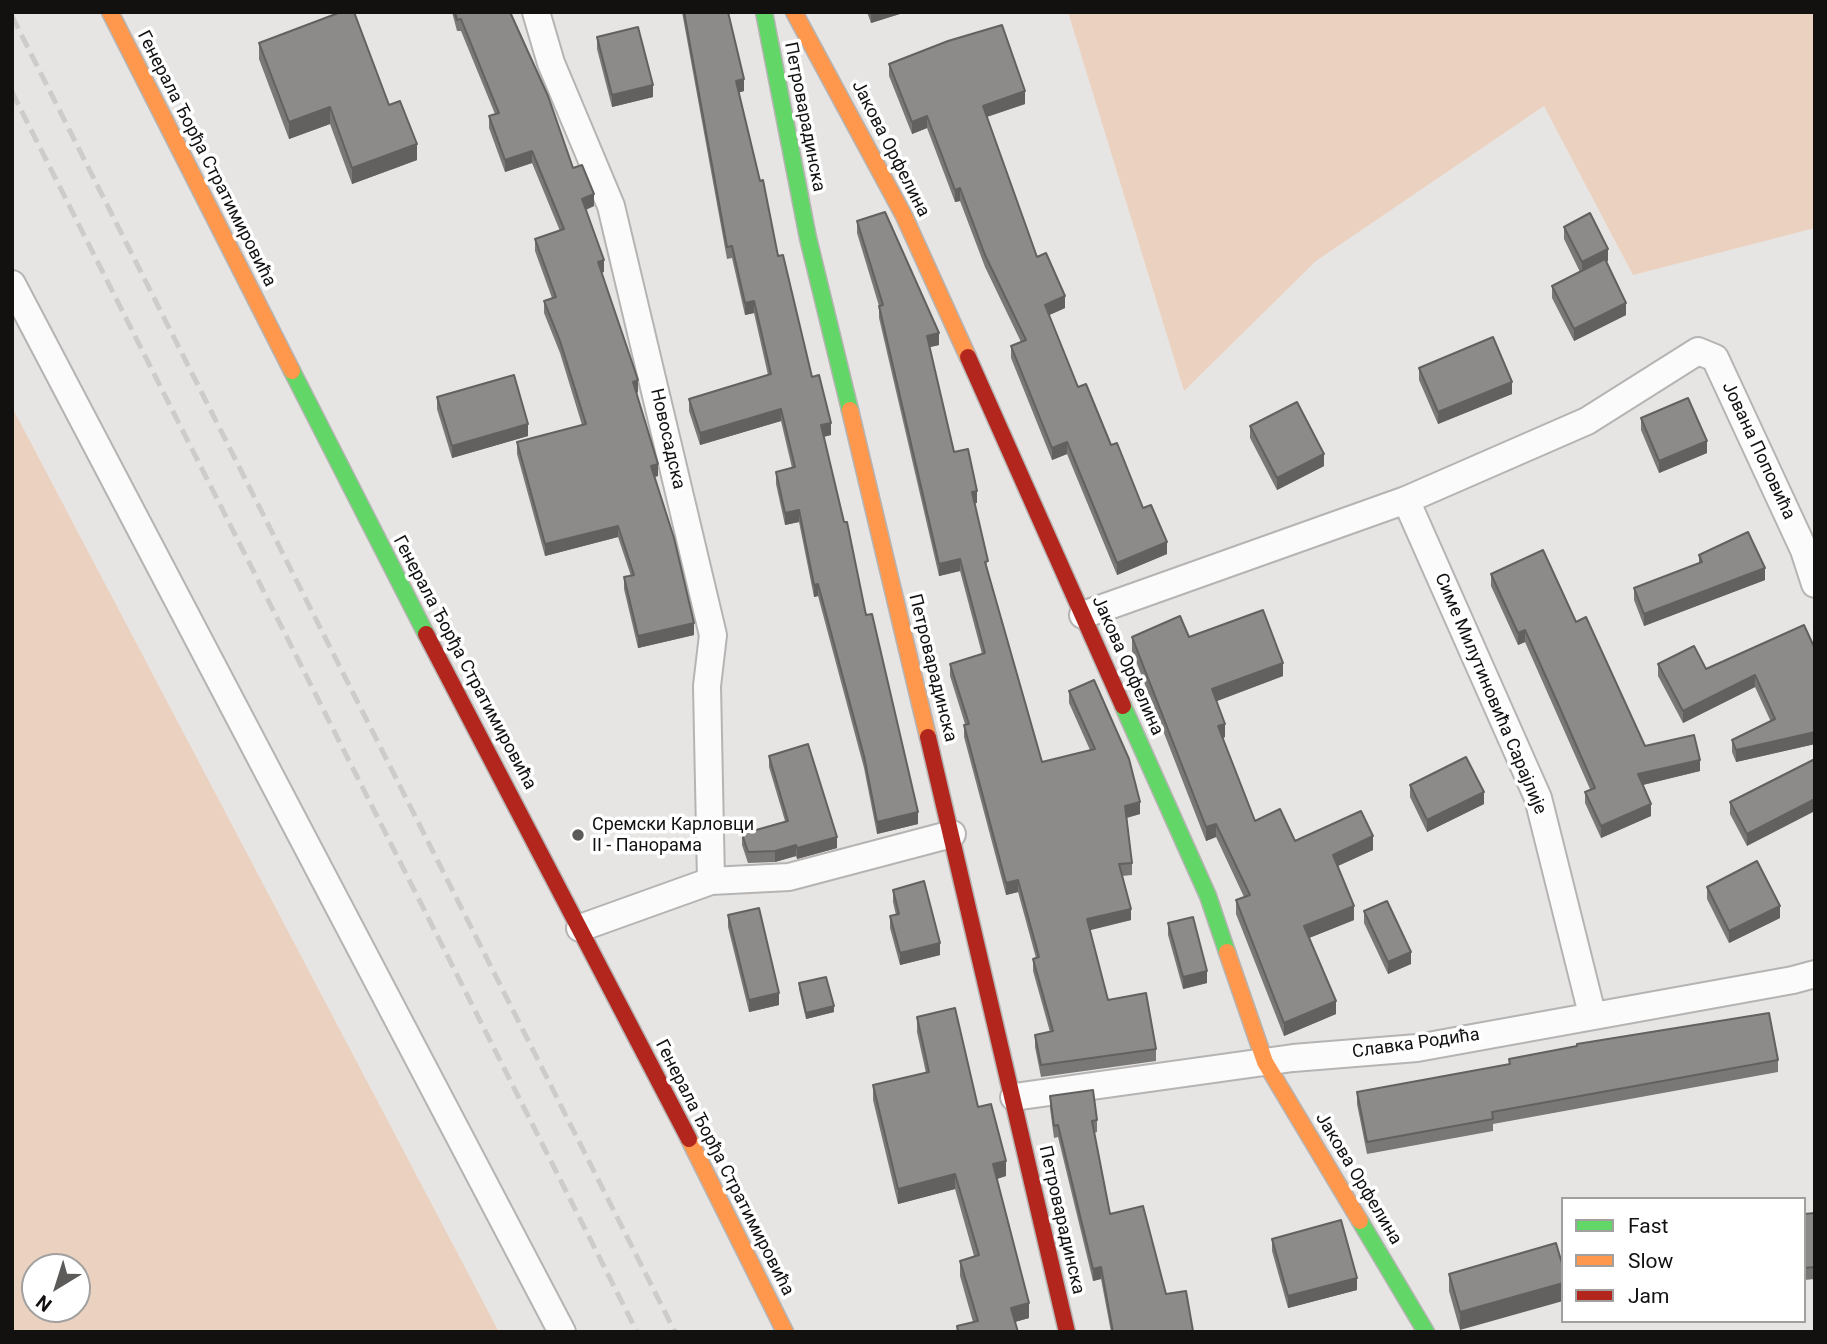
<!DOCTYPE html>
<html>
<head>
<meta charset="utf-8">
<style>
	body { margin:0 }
	#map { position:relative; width:1827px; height:1344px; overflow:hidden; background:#e7e5e3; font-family:Roboto,sans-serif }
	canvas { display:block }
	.frame { position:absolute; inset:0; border:14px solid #131110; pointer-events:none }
	.legend { position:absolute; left:1561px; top:1197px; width:245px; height:126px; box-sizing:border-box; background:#fff; border:2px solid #a1a09f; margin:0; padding:9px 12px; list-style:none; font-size:21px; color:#131110 }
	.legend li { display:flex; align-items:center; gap:14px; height:35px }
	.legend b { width:35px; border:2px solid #a1a09f }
	.north { position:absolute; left:21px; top:1253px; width:70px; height:70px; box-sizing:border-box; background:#fff; border:2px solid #a1a09f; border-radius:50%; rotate:218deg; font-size:19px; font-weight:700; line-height:28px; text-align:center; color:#131110 }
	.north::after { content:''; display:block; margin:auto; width:24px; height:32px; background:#5d5b5a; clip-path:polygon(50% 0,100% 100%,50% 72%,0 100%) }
</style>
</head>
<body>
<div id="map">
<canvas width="1827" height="1344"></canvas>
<div class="frame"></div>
<ul class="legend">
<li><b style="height:9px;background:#63d668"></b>Fast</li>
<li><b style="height:9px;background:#ff974d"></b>Slow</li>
<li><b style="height:9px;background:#b3261e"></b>Jam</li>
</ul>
<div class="north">N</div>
</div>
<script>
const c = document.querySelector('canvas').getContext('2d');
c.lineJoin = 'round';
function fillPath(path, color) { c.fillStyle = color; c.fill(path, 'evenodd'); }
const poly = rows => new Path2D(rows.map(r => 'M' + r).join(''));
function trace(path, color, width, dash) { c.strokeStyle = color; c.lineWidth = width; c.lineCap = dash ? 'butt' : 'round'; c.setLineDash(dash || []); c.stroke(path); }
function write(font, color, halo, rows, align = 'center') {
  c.font = font + ' Roboto,sans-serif'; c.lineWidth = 7; c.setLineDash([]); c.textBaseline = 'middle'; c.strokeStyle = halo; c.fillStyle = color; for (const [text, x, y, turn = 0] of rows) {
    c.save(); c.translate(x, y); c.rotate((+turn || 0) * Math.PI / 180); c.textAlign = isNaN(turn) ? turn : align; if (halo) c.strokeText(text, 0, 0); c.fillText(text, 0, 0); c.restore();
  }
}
const green = poly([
	[1068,12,1815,12,1815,228,1633,275,1544,106,1316,261,1184,391],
	[12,407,499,1332,12,1332],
	[35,1267,77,1267,77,1309,35,1309]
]);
const street = poly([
	[536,12,551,63,611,206,713,635,707,686,711,881,580,928],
	[12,284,562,1332],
	[1406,500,1538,798,1592,1014],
	[1083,615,1406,500,1587,421,1698,351,1715,358,1804,550,1815,584],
	[711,881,789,877,952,834],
	[1014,1097,1293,1058,1417,1048,1793,980,1815,974]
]);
const fast = poly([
	[764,12,808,238,850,410],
	[292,371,426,634],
	[1123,706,1208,896,1227,952],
	[1360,1221,1426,1332]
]);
const slow = poly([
	[110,12,292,371],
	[794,12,904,216,968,357],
	[850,410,928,737],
	[1227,952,1265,1062,1360,1221],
	[689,1139,785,1332]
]);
const jam = poly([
	[968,357,1123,706],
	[426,634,689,1139],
	[928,737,1067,1332]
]);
const rail = poly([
	[12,16,675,1332],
	[12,92,637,1332]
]);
const wall = poly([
	[452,12,510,12,573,168,594,206,586,210,604,272,602,272,638,392,637,393,658,476,654,477,694,635,638,648,624,589,624,577,631,576,618,537,545,556,517,454,517,442,582,425,560,353,544,313,544,301,552,298,535,251,535,239,560,231,532,163,505,172,489,128,489,116,495,114,461,31,457,31],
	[682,12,729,12,729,17,744,91,738,93,778,256,812,377,831,435,824,437,866,615,918,824,877,834,864,768,818,596,814,597,799,522,785,525,776,484,776,472,792,468,781,421,700,445,689,411,689,399,768,375,754,313,745,315,732,258,727,259],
	[867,12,906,12,871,23],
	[597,37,653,97,612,107,597,49],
	[259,43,389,105,417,160,352,184,330,124,289,139,259,59],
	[889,64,1025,104,987,117,1037,257,1065,308,1049,315,1078,387,1111,445,1167,554,1117,575,1067,454,1052,460,1011,358,1011,346,1021,342,985,267,960,201,955,202,927,128,912,134,889,76],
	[857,221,939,345,929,347,954,452,977,503,975,503,988,571,1042,762,1090,750,1069,703,1069,691,1140,814,1127,818,1132,863,1132,875,1122,876,1131,920,1089,930,1108,1000,1156,1049,1156,1061,1041,1077,1035,1047,1035,1035,1050,1032,1033,971,1033,959,1036,958,1018,892,1006,895,964,737,964,725,965,724,950,676,950,664,982,654,960,571,939,576,879,318,879,306,857,233],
	[1564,227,1608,261,1606,262,1626,315,1574,341,1552,298,1552,286,1580,272,1564,239],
	[1419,368,1512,394,1438,424,1419,380],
	[437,397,528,436,452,458,437,409],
	[1641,418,1707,453,1659,473,1641,430],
	[1250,426,1324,466,1277,490,1250,438],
	[1699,555,1765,580,1644,626,1634,600,1634,588,1699,563],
	[1491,574,1576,622,1645,746,1700,771,1643,785,1651,816,1601,838,1585,803,1585,792,1590,789,1525,642,1518,645,1491,586],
	[1804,625,1815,744,1736,762,1732,752,1732,740,1771,722,1755,687,1683,723,1658,676,1658,664,1706,669],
	[1132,637,1189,637,1283,676,1216,701,1225,737,1223,738,1255,821,1295,841,1373,850,1338,866,1354,920,1309,938,1336,1014,1284,1036,1236,914,1236,900,1244,897,1216,837,1206,841,1132,651],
	[769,756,837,848,797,859,796,856,775,862,748,863,742,845,742,834,785,821,769,767],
	[1815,759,1747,846,1730,814,1730,802],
	[1410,785,1484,804,1427,832,1410,797],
	[1707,887,1780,918,1729,943,1707,899],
	[893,890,940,955,900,965,890,928,890,916,896,915,893,902],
	[1364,911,1411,964,1388,974,1364,923],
	[728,915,779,1005,749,1012,728,927],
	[1168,923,1207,983,1183,989,1168,935],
	[799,983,834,1012,806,1019,799,989],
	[917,1017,978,1107,1006,1176,997,1179,1029,1318,1015,1322,1018,1332,957,1332,957,1326,973,1322,960,1276,960,1261,974,1256,955,1189,898,1204,873,1100,873,1085,926,1073,917,1032],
	[1509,1059,1778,1060,1778,1072,1493,1124,1493,1131,1367,1154,1357,1104,1357,1092,1509,1064],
	[1050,1096,1097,1120,1097,1132,1094,1133,1110,1214,1166,1294,1186,1291,1193,1332,1111,1332,1101,1279,1093,1281,1058,1137,1054,1138,1050,1108],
	[1815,1213,1815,1279,1804,1280,1804,1214],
	[1272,1239,1357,1290,1288,1308,1272,1251],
	[1556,1243,1460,1330,1449,1291,1449,1274]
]);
const shadedWall = poly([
	[871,12,906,12,871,23],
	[744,79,744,91,736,93,736,81],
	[653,85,653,97,612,107,612,95],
	[1025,91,1025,104,983,118,983,106],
	[330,107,330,124,289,139,289,122],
	[927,116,927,128,912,134,912,122],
	[417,144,417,160,352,184,352,168],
	[532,151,532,163,505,172,505,160],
	[960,188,960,201,955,202,955,190],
	[594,194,594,206,582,211,582,199],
	[1608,249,1608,261,1582,274,1582,262],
	[604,260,604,272,598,274,598,262],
	[1065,296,1065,308,1045,317,1045,305],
	[754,301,754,313,745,315,745,303],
	[1626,303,1626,315,1574,341,1574,329],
	[939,333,939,345,927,348,927,336],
	[638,380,638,392,633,394,633,382],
	[1512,382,1512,394,1438,424,1438,412],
	[781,409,781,421,700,445,700,433],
	[831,423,831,435,821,437,821,425],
	[528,424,528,436,452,458,452,446],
	[1707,441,1707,453,1659,473,1659,461],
	[1067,442,1067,454,1052,460,1052,448],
	[1324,454,1324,466,1277,490,1277,478],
	[658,464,658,476,651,478,651,466],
	[977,491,977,503,972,504,972,492],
	[799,510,799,522,785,525,785,513],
	[618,526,618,537,545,556,545,544],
	[1167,542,1167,554,1117,575,1117,563],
	[960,559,960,571,939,576,939,564],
	[1765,568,1765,580,1644,626,1644,614],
	[818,584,818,596,814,597,814,585],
	[694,623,694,635,638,648,638,636],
	[1525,630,1525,642,1518,645,1518,633],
	[1283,663,1283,676,1212,703,1212,689],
	[1755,675,1755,687,1683,723,1683,711],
	[1225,724,1225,737,1218,740,1218,726],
	[1815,732,1815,744,1736,762,1736,750],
	[1700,760,1700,771,1638,786,1638,774],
	[1484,792,1484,804,1427,832,1427,820],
	[1815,799,1815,811,1747,846,1747,834],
	[1140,802,1140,814,1125,818,1125,806],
	[1651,804,1651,816,1601,838,1601,826],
	[918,812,918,824,877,834,877,822],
	[1216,824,1216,837,1206,841,1206,827],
	[1373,836,1373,850,1333,868,1333,855],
	[837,837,837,848,797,859,797,848],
	[796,845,796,856,775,862,775,851],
	[1018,880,1018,892,1006,895,1006,883],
	[1354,906,1354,920,1304,940,1304,926],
	[1780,906,1780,918,1729,943,1729,931],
	[1131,909,1131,920,1087,931,1087,919],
	[940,943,940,955,900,965,900,953],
	[1411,952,1411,964,1388,974,1388,962],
	[1207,971,1207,983,1183,989,1183,977],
	[779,993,779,1005,749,1012,749,1000],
	[1336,1001,1336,1014,1284,1036,1284,1023],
	[834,1006,834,1012,806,1019,806,1013],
	[1006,1161,1006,1176,993,1180,993,1164],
	[955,1174,955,1189,898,1204,898,1189],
	[1101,1267,1101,1279,1093,1281,1093,1269],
	[1357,1278,1357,1290,1288,1308,1288,1296],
	[1563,1283,1563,1301,1460,1330,1460,1312],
	[1029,1303,1029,1318,1011,1323,1011,1308]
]);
const building = poly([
	[341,12,354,12,389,105,400,101,417,144,352,168,330,107,289,122,259,43,341,12],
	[455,12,510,12,548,96,573,168,582,165,594,194,582,199,604,260,598,262,638,380,633,382,658,464,651,466,674,538,694,623,638,636,624,577,634,575,618,526,545,544,517,442,586,424,560,341,544,301,556,297,535,239,564,229,532,151,505,160,489,116,499,113,461,19,457,20,455,12],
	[684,12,728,12,744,79,736,81,760,181,763,180,778,256,783,255,812,377,819,375,831,423,821,425,844,522,847,522,866,615,872,614,918,812,877,822,864,756,818,584,814,585,799,510,785,513,776,472,795,467,781,409,700,433,689,399,771,374,754,301,745,303,732,246,727,247,684,12],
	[1002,25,1025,91,983,106,1037,257,1046,253,1065,296,1045,305,1078,387,1086,384,1111,445,1117,443,1143,508,1151,505,1167,542,1117,563,1067,442,1052,448,1011,346,1026,340,985,255,960,188,955,190,927,116,912,122,889,64,948,41,1002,25],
	[638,27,653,85,612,95,597,37,638,27],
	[885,212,939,333,927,336,954,452,968,449,977,491,972,492,988,561,985,562,1042,762,1095,749,1069,691,1094,680,1129,759,1140,802,1125,806,1132,863,1119,864,1131,909,1087,919,1108,1000,1146,993,1156,1049,1041,1065,1035,1035,1053,1031,1033,959,1039,957,1018,880,1006,883,964,725,969,724,950,664,985,653,960,559,939,564,879,306,883,305,857,221,885,212],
	[1590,213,1608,249,1582,262,1564,227,1590,213],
	[1605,259,1626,303,1574,329,1552,286,1605,259],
	[1493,337,1512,382,1438,412,1419,368,1493,337],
	[514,375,528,424,452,446,437,397,514,375],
	[1688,398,1707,441,1659,461,1641,418,1688,398],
	[1297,402,1324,454,1277,478,1250,426,1297,402],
	[1748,532,1765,568,1644,614,1634,588,1702,562,1699,555,1748,532],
	[1543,550,1576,622,1586,617,1645,746,1694,735,1700,760,1638,774,1651,804,1601,826,1585,792,1595,788,1559,706,1525,630,1518,633,1491,574,1543,550],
	[1263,610,1283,663,1212,689,1225,724,1218,726,1255,821,1280,809,1295,841,1361,811,1373,836,1333,855,1354,906,1304,926,1336,1001,1284,1023,1236,900,1250,895,1216,824,1206,827,1132,637,1180,616,1189,637,1263,610],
	[1804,625,1815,649,1815,732,1736,750,1732,740,1775,719,1755,675,1683,711,1658,664,1694,646,1706,669,1804,625],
	[808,744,837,837,797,848,796,845,775,851,748,852,742,834,788,821,769,756,808,744],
	[1466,757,1484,792,1427,820,1410,785,1466,757],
	[1815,759,1815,799,1747,834,1730,802,1815,759],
	[1757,861,1780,906,1729,931,1707,887,1757,861],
	[924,881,940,943,900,953,890,916,899,914,893,890,924,881],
	[1387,901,1411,952,1388,962,1364,911,1387,901],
	[759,908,779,993,749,1000,728,915,759,908],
	[1193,917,1207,971,1183,977,1168,923,1193,917],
	[826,977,834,1006,806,1013,799,983,826,977],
	[955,1008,978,1107,991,1104,1006,1161,993,1164,1029,1303,1011,1308,1018,1332,958,1332,957,1326,978,1321,960,1261,979,1255,955,1174,898,1189,873,1085,929,1072,917,1017,955,1008],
	[1769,1013,1778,1060,1492,1112,1493,1119,1367,1142,1357,1092,1510,1064,1509,1059,1577,1046,1577,1044,1769,1013],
	[1093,1090,1097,1120,1092,1121,1110,1214,1143,1206,1166,1294,1186,1291,1193,1331,1113,1332,1101,1267,1093,1269,1058,1125,1054,1126,1050,1096,1093,1090],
	[1815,1213,1815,1267,1804,1268,1804,1214,1815,1213],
	[1341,1220,1357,1278,1288,1296,1272,1239,1341,1220],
	[1556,1243,1563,1267,1563,1283,1460,1312,1449,1274,1556,1243]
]);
const markers = [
	[578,835,7,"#5d5b5a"]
];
const streetNames = [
	["Петроварадинска",804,117,79],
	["Јакова Орфелина",890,149,63],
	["Генерала Ђорђа Стратимировића",206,159,63],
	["Новосадска",667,439,77],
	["Јована Поповића",1758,451,65],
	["Генерала Ђорђа Стратимировића",464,663,62],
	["Јакова Орфелина",1127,666,66],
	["Петроварадинска",932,668,76],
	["Симе Милутиновића Сарајлије",1490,694,67],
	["Славка Родића",1416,1044,-8],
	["Генерала Ђорђа Стратимировића",724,1168,63],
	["Јакова Орфелина",1358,1179,59],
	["Петроварадинска",1061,1220,77]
];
const poiNames = [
	["Сремски Карловци",592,825],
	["II - Панорама",592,846]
];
fillPath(green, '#ebd2c0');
trace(street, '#b6b4b3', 30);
trace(fast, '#b6b4b3', 19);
trace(slow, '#b6b4b3', 19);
trace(jam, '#b6b4b3', 19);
trace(street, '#fbfbfb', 26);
trace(fast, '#63d668', 16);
trace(slow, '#ff974d', 16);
trace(jam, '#b3261e', 16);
trace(rail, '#cdcccb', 5, [14, 7]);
fillPath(wall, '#797876');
fillPath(shadedWall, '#636160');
fillPath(building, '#8d8b89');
trace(building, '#636160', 2);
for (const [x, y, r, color] of markers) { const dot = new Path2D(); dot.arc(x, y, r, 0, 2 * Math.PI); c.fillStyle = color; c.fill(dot); trace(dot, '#fff', 2.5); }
write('18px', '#131110', '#fff', streetNames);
write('18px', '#131110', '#fff', poiNames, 'left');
</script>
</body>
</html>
